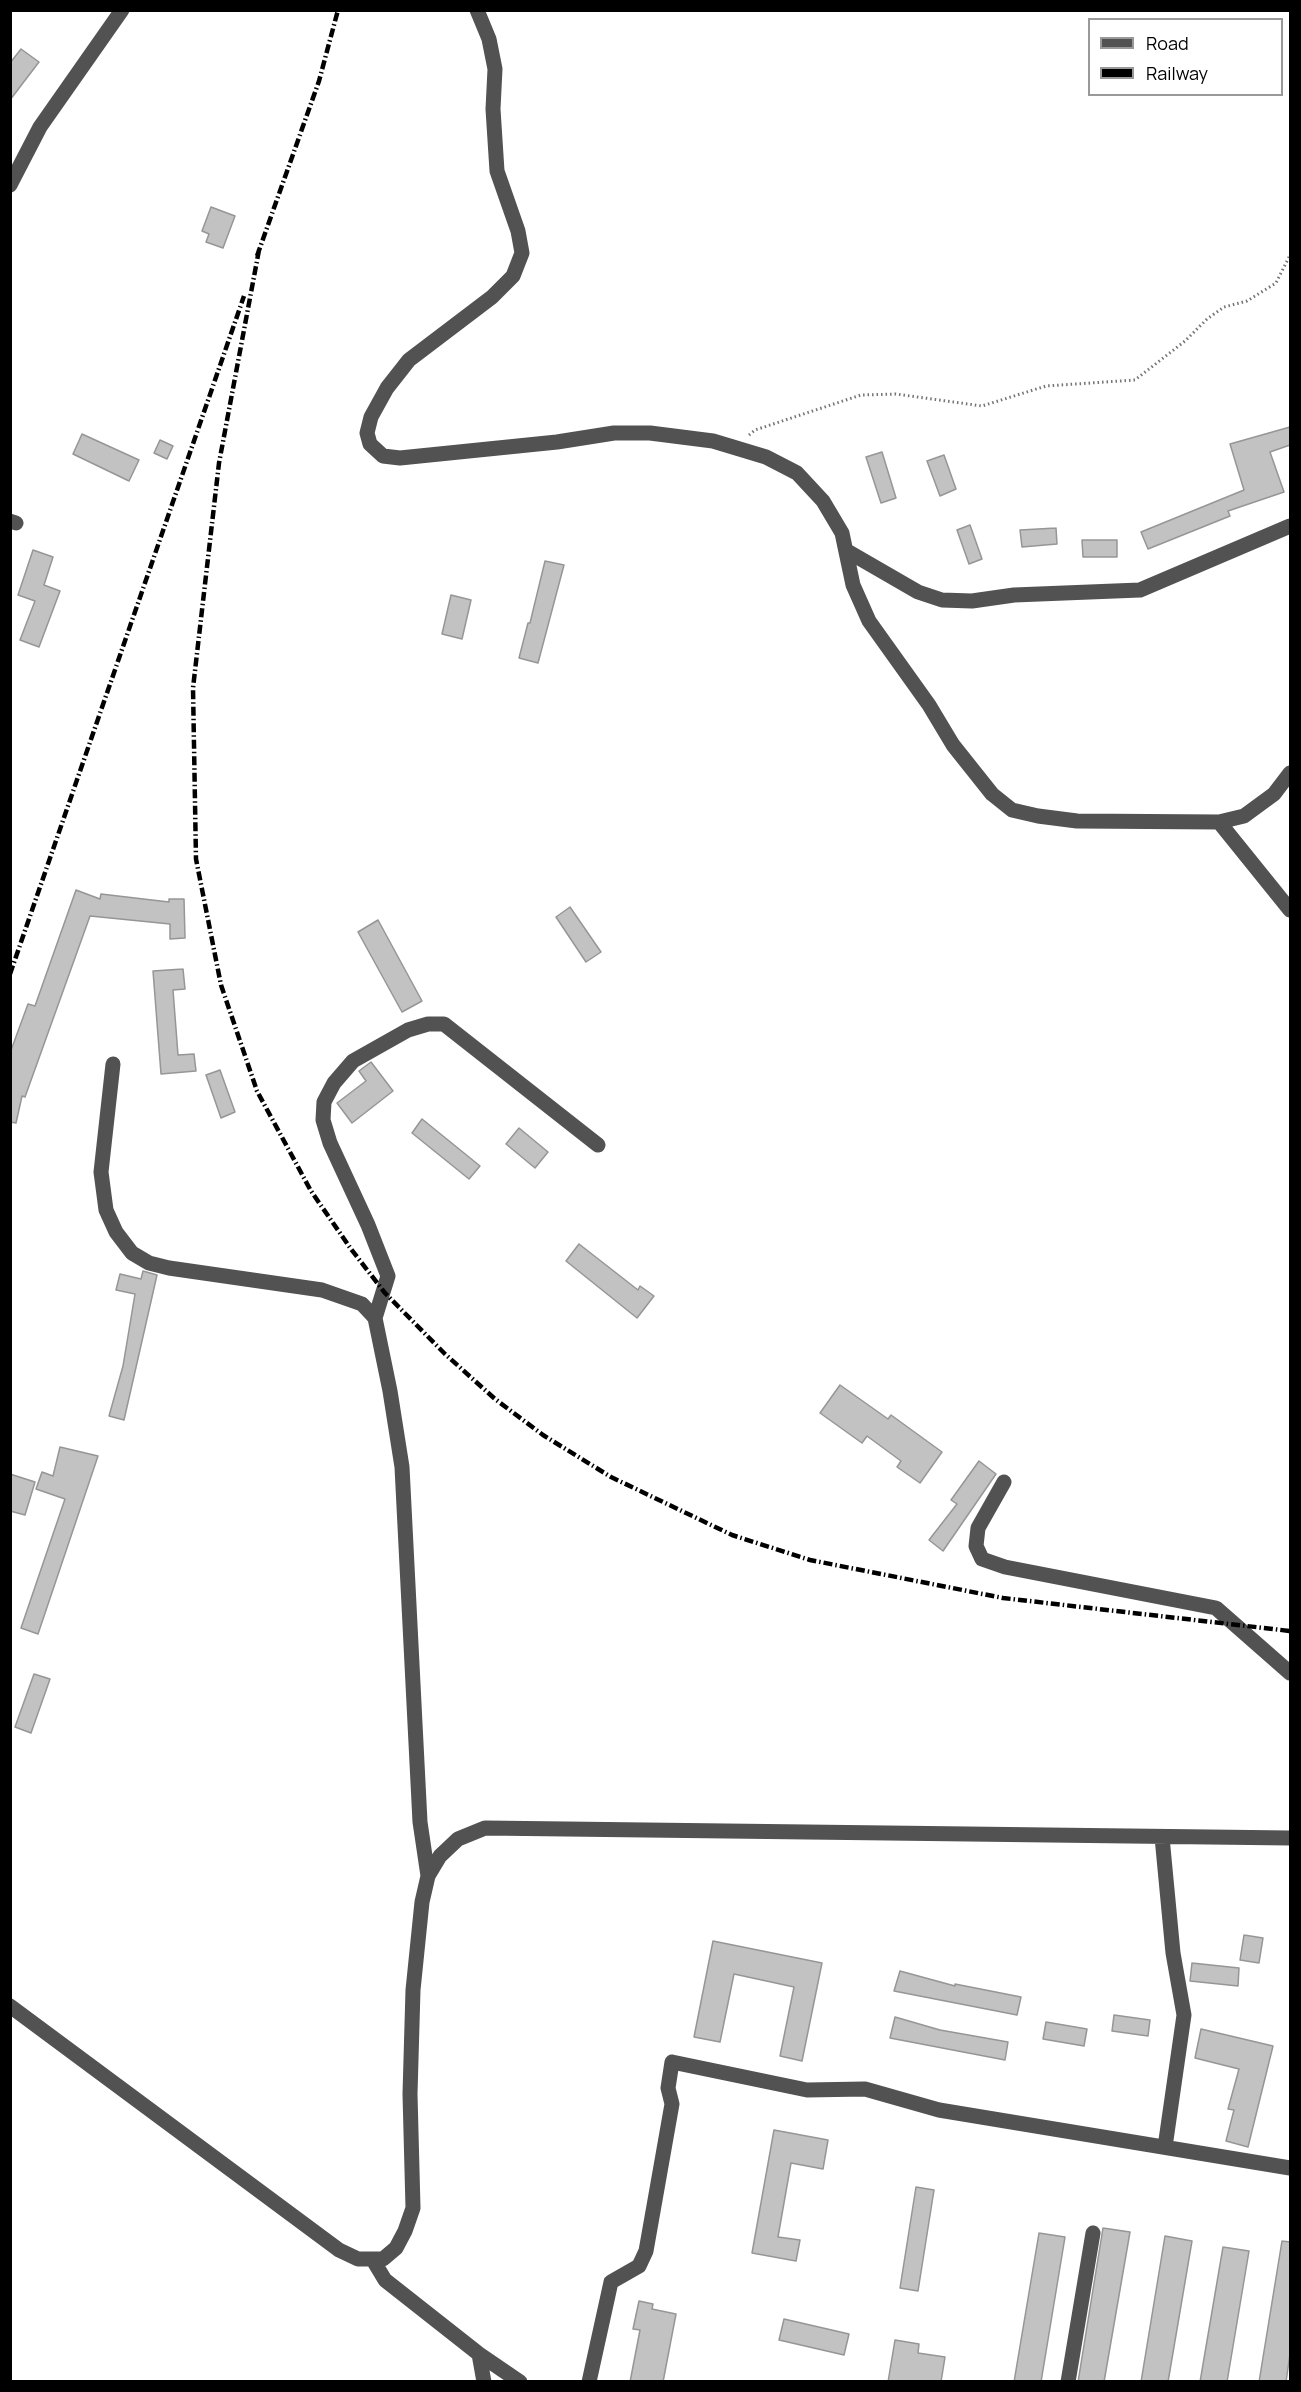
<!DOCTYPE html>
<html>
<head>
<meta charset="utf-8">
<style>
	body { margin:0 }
	#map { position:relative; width:1301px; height:2392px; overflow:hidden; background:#fff; font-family:Manrope,sans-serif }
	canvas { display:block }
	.frame { position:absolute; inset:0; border:12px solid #000; pointer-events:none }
	.legend { position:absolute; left:1088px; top:18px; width:195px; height:78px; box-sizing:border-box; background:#fff; border:2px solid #999; margin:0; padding:8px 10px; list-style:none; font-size:18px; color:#000 }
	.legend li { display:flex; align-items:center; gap:12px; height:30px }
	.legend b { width:30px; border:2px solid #999 }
</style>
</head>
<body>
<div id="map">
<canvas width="1301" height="2392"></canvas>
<div class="frame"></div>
<ul class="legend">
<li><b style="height:8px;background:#525252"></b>Road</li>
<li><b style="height:8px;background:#000"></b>Railway</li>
</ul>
</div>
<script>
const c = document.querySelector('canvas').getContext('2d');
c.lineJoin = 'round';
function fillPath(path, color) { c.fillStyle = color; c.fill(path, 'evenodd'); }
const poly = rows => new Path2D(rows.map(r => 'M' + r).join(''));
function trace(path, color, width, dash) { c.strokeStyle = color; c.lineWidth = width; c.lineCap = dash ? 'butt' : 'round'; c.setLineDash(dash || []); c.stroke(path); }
const building = poly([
	[21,49,39,62,10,100,10,63,21,49],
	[211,207,235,216,223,248,206,242,209,234,202,231,211,207],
	[1290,427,1290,445,1270,452,1284,492,1228,511,1230,516,1148,549,1141,532,1244,490,1230,444,1290,427],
	[82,434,139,460,129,481,73,454,82,434],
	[160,440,173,446,167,459,154,453,160,440],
	[882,452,896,498,881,503,866,457,882,452],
	[944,455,956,489,940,496,927,461,944,455],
	[970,525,982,559,969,564,957,530,970,525],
	[1056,528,1057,544,1022,547,1020,530,1056,528],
	[1082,540,1117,540,1117,557,1083,557,1082,540],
	[33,550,53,557,44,585,60,591,39,647,20,640,35,601,18,595,33,550],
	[545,561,564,565,538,663,519,658,528,623,530,623,545,561],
	[451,595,471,600,462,639,442,634,451,595],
	[76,890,100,899,101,894,169,902,169,899,184,899,185,938,170,939,170,924,90,916,25,1097,22,1096,16,1123,10,1122,10,1053,28,1004,35,1006,76,890],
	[570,907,601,952,586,962,556,917,570,907],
	[378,920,422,1001,402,1012,358,932,378,920],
	[183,969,185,989,173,990,178,1055,194,1054,196,1071,161,1074,153,971,183,969],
	[371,1062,393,1091,352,1123,337,1103,366,1081,359,1071,371,1062],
	[220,1070,235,1112,221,1118,206,1075,220,1070],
	[422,1119,480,1166,469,1179,412,1133,422,1119],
	[519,1128,548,1152,535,1168,506,1144,519,1128],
	[579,1244,638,1290,640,1286,654,1296,637,1318,566,1261,579,1244],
	[143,1271,157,1275,124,1420,109,1416,123,1366,135,1294,116,1290,120,1274,141,1279,143,1271],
	[840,1385,888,1419,891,1415,942,1452,920,1483,897,1467,901,1461,867,1436,862,1443,820,1413,840,1385],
	[60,1447,98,1456,38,1634,21,1628,65,1499,36,1489,42,1472,53,1476,60,1447],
	[979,1461,996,1474,943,1551,929,1540,957,1504,951,1500,979,1461],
	[10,1474,35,1482,25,1515,10,1511,10,1474],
	[34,1674,50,1679,31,1733,15,1727,34,1674],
	[1244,1935,1263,1938,1259,1963,1240,1960,1244,1935],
	[713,1941,822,1963,802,2061,780,2056,794,1987,734,1974,720,2042,694,2037,713,1941],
	[1192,1963,1239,1968,1238,1986,1190,1981,1192,1963],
	[900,1971,955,1986,955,1984,1021,1997,1017,2015,894,1991,900,1971],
	[1114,2015,1150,2020,1148,2036,1112,2031,1114,2015],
	[895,2017,940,2030,1008,2042,1005,2060,890,2038,895,2017],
	[1046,2022,1087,2029,1084,2046,1043,2039,1046,2022],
	[1201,2029,1273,2046,1248,2147,1226,2141,1234,2110,1228,2109,1239,2069,1195,2058,1201,2029],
	[774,2130,828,2140,823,2169,791,2163,778,2237,800,2240,796,2261,752,2253,774,2130],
	[916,2187,934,2190,918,2291,900,2288,916,2187],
	[1103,2228,1130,2232,1104,2382,1078,2382,1103,2228],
	[1039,2233,1065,2237,1041,2382,1014,2382,1039,2233],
	[1165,2236,1192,2241,1168,2382,1141,2382,1165,2236],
	[1282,2241,1290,2242,1290,2354,1286,2382,1259,2382,1282,2241],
	[1223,2247,1249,2251,1227,2382,1200,2382,1223,2247],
	[639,2301,653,2304,652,2309,676,2314,663,2382,630,2382,640,2330,633,2329,639,2301],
	[784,2319,849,2334,844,2355,779,2340,784,2319],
	[895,2340,919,2344,918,2353,945,2357,941,2382,888,2382,895,2340]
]);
const path = poly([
	[749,435,755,430,861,395,896,394,982,406,1046,386,1135,380,1185,341,1207,319,1224,307,1247,301,1276,283,1290,255]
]);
const minor = poly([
	[477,10,489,39,495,69,493,109,497,171,518,231,522,253,513,276,492,297,409,360,387,388,371,417,367,433,370,444,383,456,400,458,557,442,614,433,650,433,713,441,766,457,797,473,823,501,842,533,853,585,869,621,929,705,953,745,992,794,1012,810,1038,816,1077,821,1219,822,1290,910],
	[10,185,40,127,122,10],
	[10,521,16,523],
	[847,551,918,592,942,600,972,601,1014,595,1140,590,1290,526],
	[1219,822,1244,816,1274,794,1290,773],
	[113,1064,101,1172,106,1210,116,1232,132,1253,149,1263,169,1268,322,1290,362,1304,375,1318],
	[1004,1482,978,1528,976,1546,982,1559,1005,1567,1216,1608,1290,1673],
	[1162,1837,1173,1953,1184,2015,1165,2147],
	[428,1876,420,1822,402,1467,390,1391,375,1318,388,1276,368,1225,330,1143,323,1120,324,1102,334,1083,353,1061,408,1030,428,1024,444,1024,598,1145],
	[10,2006,339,2250,358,2259,383,2259,396,2248,405,2231,413,2208,410,2094,413,1990,422,1902,428,1876,440,1856,458,1839,485,1828,1290,1838],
	[373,2260,385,2280,479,2354,520,2382],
	[479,2354,484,2382],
	[589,2382,611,2282,639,2266,646,2251,672,2104,668,2088,672,2062,807,2090,865,2089,939,2110,1290,2168],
	[1068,2382,1093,2233]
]);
const rail = poly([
	[259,250,219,463,193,688,196,859,221,985,257,1091,311,1191,351,1249,385,1293,445,1354,495,1399,543,1435,611,1477,732,1535,810,1560,1003,1598,1290,1631],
	[257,256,319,81,338,10],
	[10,974,244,296]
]);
fillPath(building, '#c2c2c2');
trace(building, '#969696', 1.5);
trace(path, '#747474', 3, [1.5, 3]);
trace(minor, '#525252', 15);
trace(rail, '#000', 4.5, [9, 3, 1.5, 3]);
</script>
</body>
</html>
